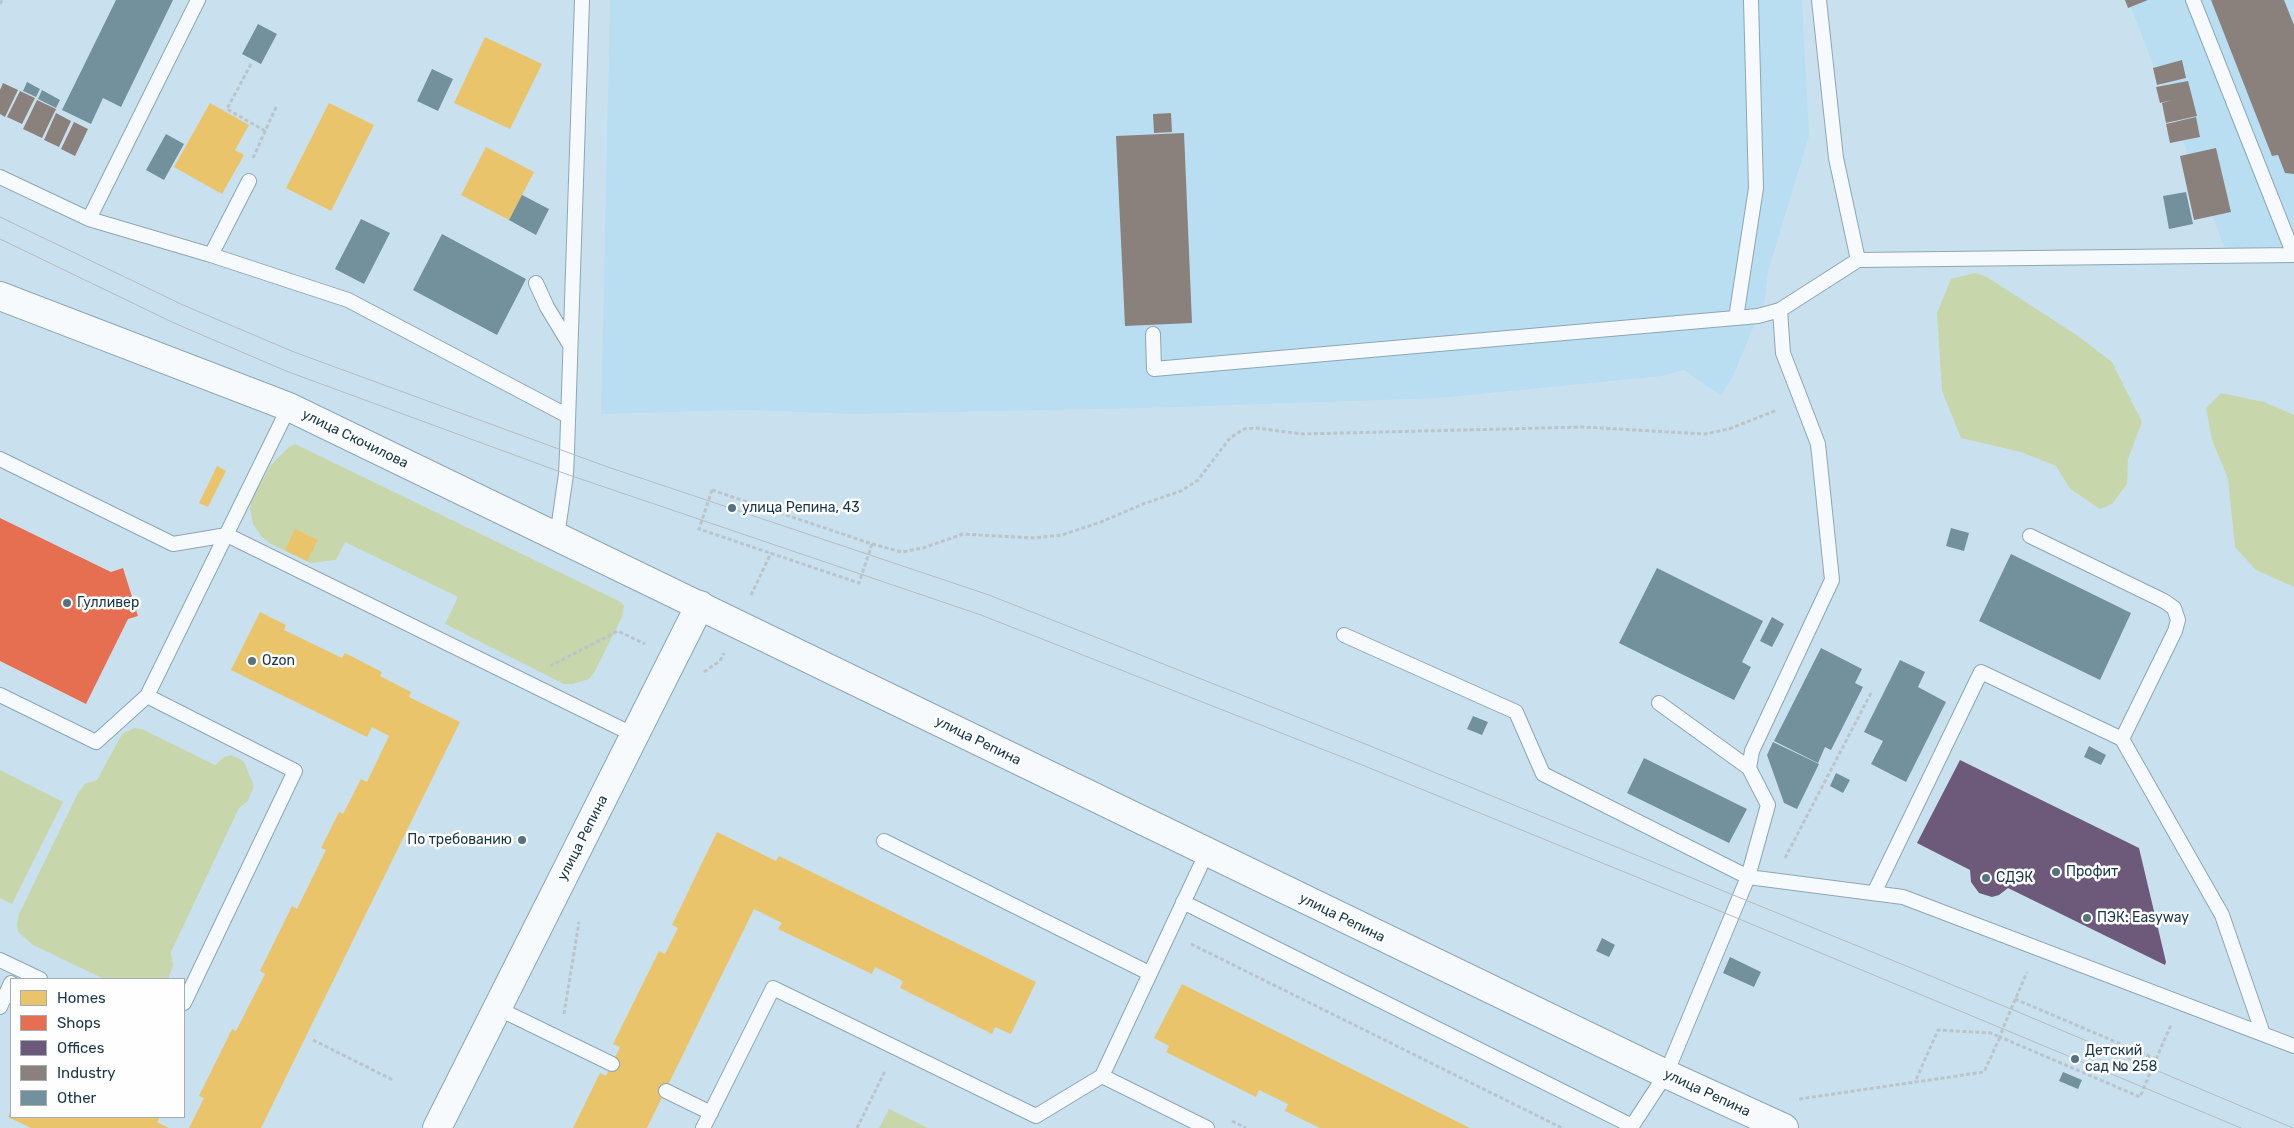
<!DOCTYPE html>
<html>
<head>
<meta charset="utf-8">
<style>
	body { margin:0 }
	#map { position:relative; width:2294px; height:1128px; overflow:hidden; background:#c9e1ee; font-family:Rubik,sans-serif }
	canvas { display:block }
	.legend { position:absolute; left:10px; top:978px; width:175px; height:140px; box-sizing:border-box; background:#fefefe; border:1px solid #a2aeb5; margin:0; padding:6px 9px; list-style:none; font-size:15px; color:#183747 }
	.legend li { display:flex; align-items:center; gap:10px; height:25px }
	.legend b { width:25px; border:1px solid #a2aeb5 }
</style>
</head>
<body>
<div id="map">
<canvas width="2294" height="1128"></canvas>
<ul class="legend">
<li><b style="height:14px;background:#e9c46a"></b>Homes</li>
<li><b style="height:14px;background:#e76f51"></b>Shops</li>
<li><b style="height:14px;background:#6d597a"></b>Offices</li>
<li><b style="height:14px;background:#8a817c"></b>Industry</li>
<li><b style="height:14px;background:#73909d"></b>Other</li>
</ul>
</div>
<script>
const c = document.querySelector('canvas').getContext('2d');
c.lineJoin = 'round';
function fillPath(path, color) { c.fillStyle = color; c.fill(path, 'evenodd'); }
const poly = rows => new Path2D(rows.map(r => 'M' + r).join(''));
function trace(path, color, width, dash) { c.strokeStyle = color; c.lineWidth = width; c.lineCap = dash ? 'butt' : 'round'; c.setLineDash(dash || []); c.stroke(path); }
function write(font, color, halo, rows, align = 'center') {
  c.font = font + ' Rubik,sans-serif'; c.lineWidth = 5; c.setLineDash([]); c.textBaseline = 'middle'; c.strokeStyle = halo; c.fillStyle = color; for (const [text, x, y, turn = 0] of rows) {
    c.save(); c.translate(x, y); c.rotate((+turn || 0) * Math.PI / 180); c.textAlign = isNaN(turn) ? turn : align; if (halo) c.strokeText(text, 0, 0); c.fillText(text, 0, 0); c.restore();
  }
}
const built = poly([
	[610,0,1802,0,1809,136,1768,272,1764,307,1758,316,1733,376,1721,396,1684,370,1662,376,1440,398,1147,408,854,414,746,410,601,414],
	[2128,0,2294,0,2294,246,2225,249]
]);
const green = poly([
	[1975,273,1987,277,2078,336,2112,362,2142,422,2128,459,2127,484,2112,504,2100,509,2070,489,2056,466,2021,452,1961,438,1942,391,1937,313,1951,279],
	[2221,393,2264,402,2294,415,2294,587,2256,570,2235,547,2228,479,2212,440,2206,408],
	[295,444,621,602,624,606,622,617,594,673,589,679,573,684,564,684,445,624,458,597,345,542,336,560,310,563,271,544,262,537,253,524,250,509,251,501,270,466,289,447],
	[134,728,142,729,215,765,224,757,231,755,238,758,244,762,254,786,248,801,239,808,171,952,173,966,168,979,104,979,33,945,18,932,17,924,19,914,78,793,85,784,97,780,122,734],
	[0,770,63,802,12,904,0,898],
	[889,1109,928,1128,929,1128,879,1128]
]);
const homes = poly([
	[485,37,542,64,510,129,454,103],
	[210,103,249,125,235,150,244,155,222,194,174,167],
	[329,103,374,125,331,211,286,188],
	[486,147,534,172,509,220,461,195],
	[217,466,226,471,208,507,199,503],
	[295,529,318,540,307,561,285,550],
	[260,612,286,625,284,630,342,658,345,653,382,672,380,676,411,692,409,697,460,722,261,1128,189,1128,204,1098,199,1096,232,1029,236,1031,265,974,260,971,292,906,297,909,326,850,321,848,339,812,343,814,361,779,367,782,389,736,372,727,367,737,231,670],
	[717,832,776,861,779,856,1036,982,1011,1034,995,1027,992,1034,900,988,903,981,875,967,872,974,778,929,782,923,754,909,647,1128,573,1128,600,1073,606,1076,620,1047,613,1044,659,951,665,954,678,928,672,925],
	[1182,984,1470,1128,1320,1128,1285,1111,1288,1104,1259,1090,1256,1097,1166,1052,1169,1046,1154,1038],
	[11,1111,11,1117,160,1117,157,1122,169,1128,31,1128,8,1117]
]);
const shops = poly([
	[0,518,111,572,123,568,138,616,128,619,86,704,0,661]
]);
const offices = poly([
	[1960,760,2139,848,2166,962,2165,965,2008,888,1999,895,1992,897,1979,893,1971,882,1970,870,1917,843]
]);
const industry = poly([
	[2125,0,2148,0,2128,8],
	[2211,0,2284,0,2294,25,2294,174,2285,173,2278,155,2272,156],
	[2182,60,2186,78,2157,85,2153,68],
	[2188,81,2197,116,2166,123,2162,103,2172,100,2160,103,2156,87],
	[3,83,18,90,5,117,0,114,0,90],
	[20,91,35,98,22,124,7,117],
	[37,100,56,109,42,138,23,129],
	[56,113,71,121,59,147,44,140],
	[1171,113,1172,132,1154,133,1153,114],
	[2196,117,2200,137,2170,143,2166,124],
	[74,122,88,129,75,156,61,149],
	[1184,133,1192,323,1125,326,1116,136],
	[2216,148,2231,212,2194,220,2180,156]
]);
const building = poly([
	[116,0,173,0,121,107,103,98,91,124,62,110],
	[258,24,277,34,261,64,242,54],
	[432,69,453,79,438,111,417,101],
	[27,82,40,89,36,97,23,91],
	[42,90,60,100,56,108,38,99],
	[166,134,184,144,164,180,146,170],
	[2186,192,2193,224,2169,229,2163,196],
	[522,195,549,209,536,235,509,220],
	[361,219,390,233,364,284,335,269],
	[442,234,526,279,497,335,413,290],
	[1951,528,1969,533,1964,551,1946,546],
	[2011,554,2131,613,2100,680,1979,621],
	[1657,568,1763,621,1742,662,1751,667,1734,700,1619,643],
	[1772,617,1784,624,1772,647,1760,641],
	[1821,648,1862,669,1855,683,1863,687,1831,750,1825,747,1818,763,1774,741],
	[1900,660,1925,672,1918,687,1946,702,1906,782,1871,764,1883,741,1864,732],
	[1473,716,1488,722,1482,735,1467,729],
	[1773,742,1819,764,1797,809,1784,803,1767,755],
	[2089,746,2106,755,2101,765,2084,757],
	[1644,758,1747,809,1729,843,1627,793],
	[1836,773,1850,780,1843,793,1830,786],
	[1602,938,1615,945,1609,957,1596,951],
	[1730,957,1761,972,1754,987,1723,973],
	[2063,1072,2082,1080,2078,1089,2059,1081]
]);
const path = poly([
	[0,4,2,0],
	[251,64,227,109,265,131],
	[253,158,277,105],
	[712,490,872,544,859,583,699,529,712,490],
	[872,544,902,552,923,548,963,534,1033,538,1062,535,1101,522,1143,504,1181,491,1198,480,1230,438,1244,429,1257,428,1302,434,1583,427,1705,434,1729,429,1777,410],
	[751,595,771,553],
	[550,666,618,631,645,644],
	[704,672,720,661,724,653],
	[1785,858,1871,693],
	[1191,944,1562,1128],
	[2015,999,2156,1059,2140,1097,2000,1037,2003,1028,2027,972],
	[564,1014,579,922],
	[313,1040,393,1080],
	[2156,1059,2171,1025],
	[1799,1099,1984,1072,2000,1037,1991,1033,1938,1030,1915,1082],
	[1232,1121,1246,1128],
	[857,1128,885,1071]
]);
const service = poly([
	[1819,0,1836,158,1858,260],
	[2193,0,2294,255],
	[0,177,89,219,198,0],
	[89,219,211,255,348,300,568,416],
	[211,255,249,181],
	[536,283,547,307,570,345],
	[1736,318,1756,188,1751,0],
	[1153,334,1154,369,1758,316,1780,310,1858,260,2294,255],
	[0,459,173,544,227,535,634,735],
	[2030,536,2164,601,2174,608,2178,620,2175,631,2122,739],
	[557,537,566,474,567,452,582,0],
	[1344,635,1516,712,1543,774,1748,877,1903,897,2294,1046],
	[0,695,96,742,147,696],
	[1659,703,1749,768],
	[884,841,1149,973],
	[1874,893,1981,672,2122,739,2222,915,2263,1034],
	[1183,902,1632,1126,1666,1074,1748,877,1768,805,1749,768,1752,751,1832,580,1818,444,1783,353,1780,310],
	[0,960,40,979],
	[184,1003,295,771,147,696,289,407],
	[0,1007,11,983],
	[497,1008,612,1064],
	[1102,1076,1207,1128],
	[666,1091,711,1113],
	[703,1128,773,988,1036,1116,1102,1076,1207,852]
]);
const minor = poly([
	[437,1128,700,605]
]);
const tertiary = poly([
	[0,296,289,407,1666,1074,1784,1128]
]);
const tram = poly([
	[0,217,183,305,294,352,605,466,989,595,1363,743,2011,1009,2293,1128],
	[0,239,174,323,286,371,566,474,981,615,1355,762,1732,916,2241,1128]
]);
const markers = [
	[732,508,5,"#567281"],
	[67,603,5,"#567281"],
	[252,661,5,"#567281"],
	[522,840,5,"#567281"],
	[2056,872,5,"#567281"],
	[1986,878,5,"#567281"],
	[2087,918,5,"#567281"],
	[2075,1059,5,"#567281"]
];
const streetNames = [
	["улица Скочилова",355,439,26],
	["улица Репина",978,741,26],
	["улица Репина",583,838,-63],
	["улица Репина",1342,918,26],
	["улица Репина",1707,1093,25]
];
const poiNames = [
	["улица Репина, 43",742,508],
	["Гулливер",77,603],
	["Ozon",262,661],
	["По требованию",512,840,"right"],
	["Профит",2066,872],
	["СДЭК",1996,878],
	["ПЭК: Easyway",2097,918],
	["Детский",2085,1051],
	["сад № 258",2085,1067]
];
fillPath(built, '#b9def2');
fillPath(green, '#c8d7ab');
fillPath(homes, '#e9c46a');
fillPath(shops, '#e76f51');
fillPath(offices, '#6d597a');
fillPath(industry, '#8a817c');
fillPath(building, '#73909d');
trace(service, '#8ca6b3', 16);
trace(minor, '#8ca6b3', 30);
trace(tertiary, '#8ca6b3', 30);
trace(path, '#bac4cb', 3, [4, 2.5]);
trace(service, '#f7fafc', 14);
trace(minor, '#f7fafc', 28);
trace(tertiary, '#f7fafc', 28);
trace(tram, '#b5bcc0', 1);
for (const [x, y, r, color] of markers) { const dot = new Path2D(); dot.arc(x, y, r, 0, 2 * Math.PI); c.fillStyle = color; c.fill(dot); trace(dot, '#fefefe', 2); }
write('14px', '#183747', '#fefefe', streetNames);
write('14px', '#183747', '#fefefe', poiNames, 'left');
</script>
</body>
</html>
